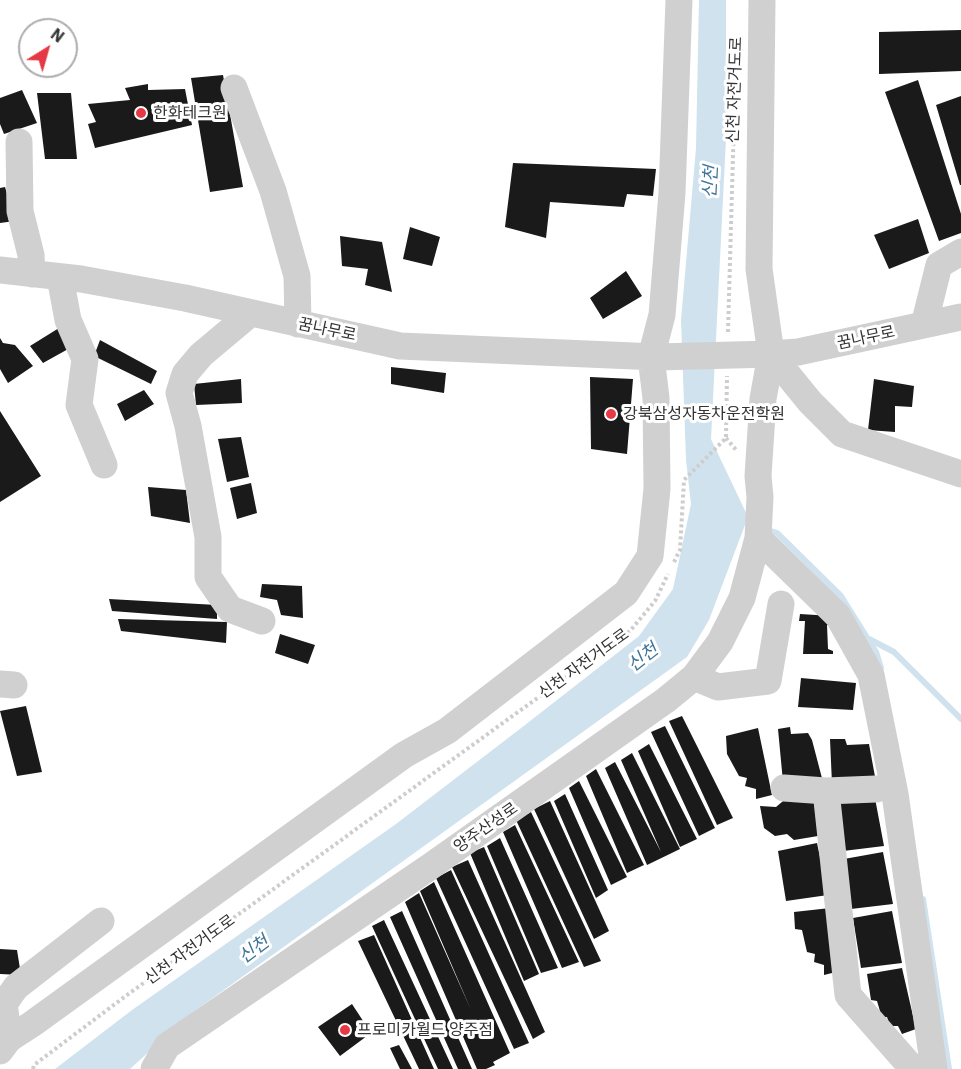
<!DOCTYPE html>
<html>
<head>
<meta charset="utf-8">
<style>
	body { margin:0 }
	#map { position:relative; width:961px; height:1069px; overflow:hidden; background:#fff; font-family:"IBM Plex Sans",sans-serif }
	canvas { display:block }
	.north { position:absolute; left:18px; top:18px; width:60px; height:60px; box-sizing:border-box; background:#fff; border:2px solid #adadad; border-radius:50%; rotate:37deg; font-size:16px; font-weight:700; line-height:24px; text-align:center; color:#333 }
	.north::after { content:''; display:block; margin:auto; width:21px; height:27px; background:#e63946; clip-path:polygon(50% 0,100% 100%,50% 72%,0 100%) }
</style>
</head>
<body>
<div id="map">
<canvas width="961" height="1069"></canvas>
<div class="north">N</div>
</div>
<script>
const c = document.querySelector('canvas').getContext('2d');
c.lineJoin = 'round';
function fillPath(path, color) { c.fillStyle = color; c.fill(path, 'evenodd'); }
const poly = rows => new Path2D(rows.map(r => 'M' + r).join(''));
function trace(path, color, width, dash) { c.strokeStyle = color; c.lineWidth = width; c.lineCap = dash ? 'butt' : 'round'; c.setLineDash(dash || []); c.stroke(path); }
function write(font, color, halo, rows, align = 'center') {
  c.font = font + ' "IBM Plex Sans","Noto Sans KR",sans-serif'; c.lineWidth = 6; c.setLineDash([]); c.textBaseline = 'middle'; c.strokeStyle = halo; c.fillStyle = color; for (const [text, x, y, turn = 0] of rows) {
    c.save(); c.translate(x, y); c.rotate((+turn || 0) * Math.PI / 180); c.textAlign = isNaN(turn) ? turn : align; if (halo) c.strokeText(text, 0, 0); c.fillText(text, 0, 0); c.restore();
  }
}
const water = poly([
	[699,0,726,0,726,139,711,439,748,517,709,620,687,657,189,1015,130,1069,55,1069,132,1010,396,824,525,725,639,636,673,589,691,504,686,460,681,320,696,148]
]);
const stream = poly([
	[765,529,777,533,841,596,876,652,881,668],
	[869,639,894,652,961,719],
	[923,899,949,1069]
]);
const building = poly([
	[961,30,961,71,879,74,879,32],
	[223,75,243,187,210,192,191,78],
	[918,80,961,214,961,233,939,241,885,92],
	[148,84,148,90,185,89,192,125,95,148,88,124,96,122,88,104,130,100,125,88],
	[22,90,37,123,4,134,0,124,0,98],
	[37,93,71,93,77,159,45,159],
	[961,96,961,185,960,185,936,105],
	[513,163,656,169,653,196,627,194,624,207,550,202,546,238,505,227],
	[5,187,15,221,0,223,0,188],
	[918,219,929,253,889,269,874,235],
	[410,227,440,237,432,266,403,259],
	[340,236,382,242,392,292,365,285,368,269,342,266],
	[626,271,642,296,603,319,590,298],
	[59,328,70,348,43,363,30,346],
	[0,338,3,343,15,345,33,366,8,383,0,369],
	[100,340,157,371,151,384,94,356],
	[391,367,446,373,444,393,391,384],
	[590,377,633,379,627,454,591,449],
	[241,379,242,403,196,405,194,384],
	[874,379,914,386,912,407,895,406,895,432,868,430],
	[144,390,154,404,125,421,117,404],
	[0,411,41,476,0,502],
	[241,437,249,477,227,482,218,439],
	[251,483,257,513,237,519,230,488],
	[148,487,186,490,190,523,151,516],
	[262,584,302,586,303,618,281,615,277,600,260,597],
	[109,599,217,605,217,619,112,611],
	[800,614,832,616,833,625,827,625,828,649,833,651,833,654,803,654,805,621,799,621],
	[118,619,227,622,226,643,121,631],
	[280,634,315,645,308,664,275,653],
	[801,678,856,683,853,710,798,707],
	[26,706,42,772,17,776,0,711],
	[682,716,733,818,717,825,669,721],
	[665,726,715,828,699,836,651,732],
	[790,727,791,734,808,733,812,740,823,782,783,782,778,729],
	[758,728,772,795,756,799,756,789,745,786,747,778,739,776,727,754,726,736],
	[830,739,845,739,847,745,869,744,876,782,832,784],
	[649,744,697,839,680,847,638,751],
	[632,753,680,849,647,865,605,768,615,762,661,852,621,760],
	[596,769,644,865,627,873,586,776],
	[579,781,627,877,611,885,569,788],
	[813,792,818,836,794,840,787,834,775,836,764,828,760,806,776,807,789,796],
	[874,793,884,846,843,851,835,801],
	[565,794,608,890,596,898,554,801],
	[550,801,609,931,594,939,534,809],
	[531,812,601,961,584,967,516,820],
	[515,825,579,962,562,968,503,832],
	[500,838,558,968,541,973,487,846],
	[817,843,828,895,786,901,778,851],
	[484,847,539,974,524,981,470,853],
	[883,852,893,904,851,909,844,859],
	[468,860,545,1032,533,1039,452,867],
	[451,870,529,1043,514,1049,436,878],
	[434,882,510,1053,493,1062,495,1065,486,1069,477,1069,405,902,419,893,471,1010,420,891],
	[830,908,840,971,824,975,824,965,814,962,815,954,807,952,802,930,795,929,794,912],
	[402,911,472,1069,458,1069,390,917],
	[892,911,902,963,861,968,853,918],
	[384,920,453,1069,438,1069,372,926],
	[374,935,434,1069,419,1069,358,941],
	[0,949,17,950,21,975,0,974],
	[902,968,916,1029,902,1034,898,1026,890,1026,887,1017,882,1018,877,1001,871,1000,867,974],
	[352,1004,371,1033,340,1056,318,1027],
	[399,1045,412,1069,400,1069,390,1048]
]);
const path = poly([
	[728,332,736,49],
	[726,438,737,451],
	[674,562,680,550,684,480,726,438,727,376],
	[33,1069,34,1065,127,995,630,631,655,601,668,574]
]);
const minor = poly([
	[234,88,273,191,297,276,298,324],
	[19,142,20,211,31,255,32,274],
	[0,270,81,279,185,298,400,346,657,357],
	[60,277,68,320,85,359,79,405,104,465],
	[251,313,201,355,185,374,179,393,188,426,208,537,208,577,230,609,262,621],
	[924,325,939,265,961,252],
	[771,354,810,402,842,434,961,474],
	[771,354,798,352,961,317],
	[758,538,838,616,871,675,895,794,934,1069],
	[694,677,718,687,768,681,781,604],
	[0,684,14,685],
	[784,788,826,791,876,789],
	[826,791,848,995,913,1069],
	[9,1039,4,1004,16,987,101,921],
	[0,1051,9,1039,32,1024,404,755,447,731,626,593,650,556,657,489,656,398,651,357,662,315,672,193,679,0],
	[154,1069,167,1046,431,866,666,700,694,677,720,642,742,598,758,538,760,497,758,476,763,399,771,354,759,269,762,0]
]);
const minorBridge = poly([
	[657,357,771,354]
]);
const markers = [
	[141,113,6,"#e63946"],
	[611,414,6,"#e63946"],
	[345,1030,6,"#e63946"]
];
const streetNames = [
	["신천 자전거도로",735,90,-88],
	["꿈나무로",327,330,12],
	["꿈나무로",866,338,-12],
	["신천 자전거도로",584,664,-36],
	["양주산성로",486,828,-35],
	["신천 자전거도로",190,950,-36]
];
const poiNames = [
	["한화테크원",153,113],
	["강북삼성자동차운전학원",623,414],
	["프로미카월드 양주점",357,1030]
];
const waterNames = [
	["신천",711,182,-87],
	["신천",643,658,-38],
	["신천",254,950,-37]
];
fillPath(water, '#cfe2ee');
trace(stream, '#cfe2ee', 6);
fillPath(building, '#1a1a1a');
trace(path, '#cdcdcd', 4, [3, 3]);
trace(minor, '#d0d0d0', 27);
trace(minorBridge, '#d0d0d0', 27);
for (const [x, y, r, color] of markers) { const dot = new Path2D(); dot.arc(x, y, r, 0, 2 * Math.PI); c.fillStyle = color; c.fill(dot); trace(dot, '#fff', 2); }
write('16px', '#333', '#fff', streetNames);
write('16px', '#333', '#fff', poiNames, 'left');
write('italic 18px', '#3f7597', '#fff', waterNames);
</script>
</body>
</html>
